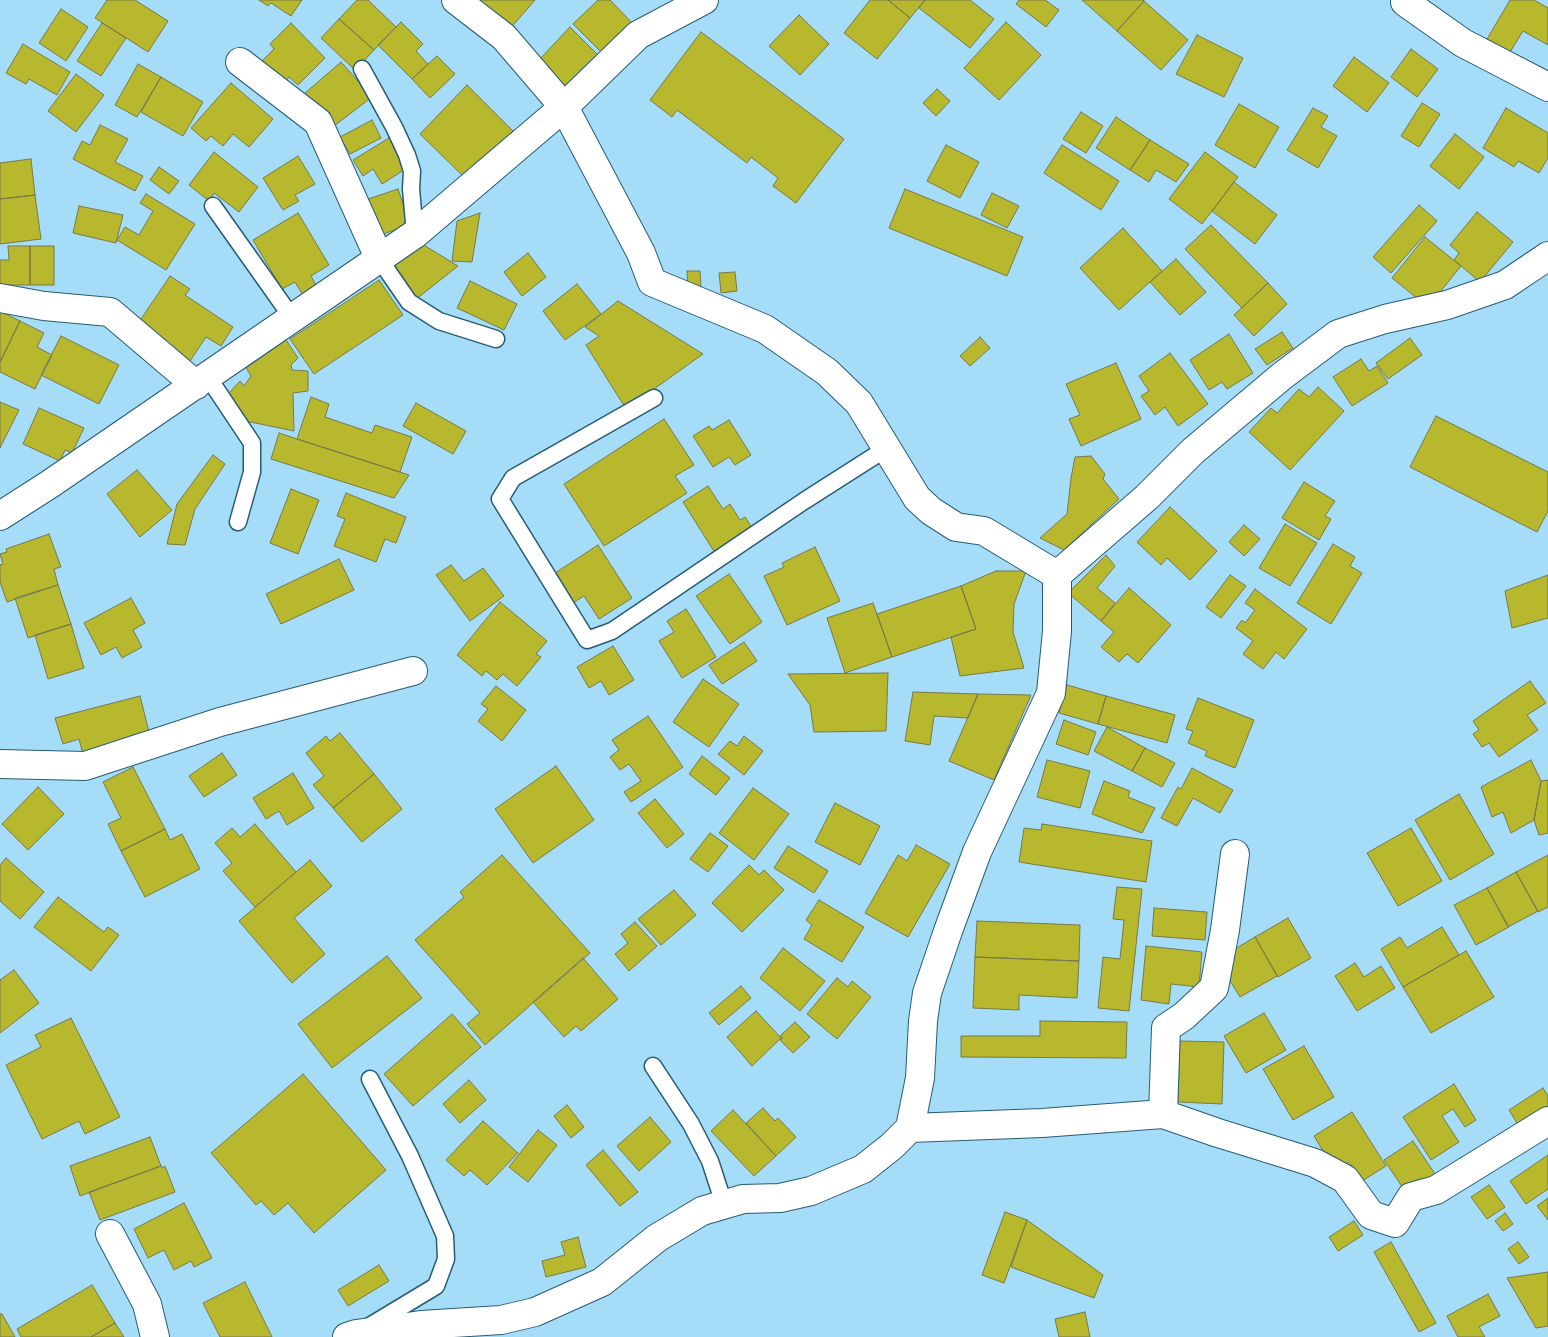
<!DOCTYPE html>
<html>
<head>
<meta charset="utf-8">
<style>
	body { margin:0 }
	canvas { display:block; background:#a5ddf9 }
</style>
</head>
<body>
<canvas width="1548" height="1337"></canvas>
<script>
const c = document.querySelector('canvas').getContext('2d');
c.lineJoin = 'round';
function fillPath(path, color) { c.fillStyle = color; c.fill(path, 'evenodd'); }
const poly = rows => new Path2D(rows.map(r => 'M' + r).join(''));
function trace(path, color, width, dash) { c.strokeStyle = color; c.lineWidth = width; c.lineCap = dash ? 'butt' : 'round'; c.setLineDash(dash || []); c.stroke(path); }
const building = poly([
	[107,0,135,0,168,21,148,52,95,18,107,0],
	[259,0,302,0,291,16,271,3,268,6,259,0],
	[357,0,368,0,396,27,374,50,339,19,357,0],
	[472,0,535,0,508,31,472,0],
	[598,0,610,0,635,26,605,56,573,24,598,0],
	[870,0,888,0,910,18,877,59,844,33,870,0],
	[888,0,925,0,910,18,888,0],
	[925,0,970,0,994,19,970,48,919,8,925,0],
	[1019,0,1045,0,1059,10,1046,27,1016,4,1019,0],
	[1082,0,1143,0,1144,1,1117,31,1082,0],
	[1510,0,1534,0,1548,8,1548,45,1523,31,1510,52,1487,39,1510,0],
	[1144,1,1188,40,1161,70,1117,31,1144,1],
	[61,9,88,27,66,61,39,43,61,9],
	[799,15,829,44,800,75,769,46,799,15],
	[339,19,374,50,355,70,321,38,339,19],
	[401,22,423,44,416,51,428,64,412,79,378,45,401,22],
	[1006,22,1041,55,999,100,964,68,1006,22],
	[102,23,126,38,101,76,77,61,102,23],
	[291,23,325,58,298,85,289,77,277,90,255,68,274,49,270,44,291,23],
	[570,27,600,57,569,90,538,61,570,27],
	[701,32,844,139,796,203,773,186,778,178,751,157,747,163,677,110,672,117,650,100,701,32],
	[1197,35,1243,58,1224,97,1176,74,1197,35],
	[23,44,70,72,57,95,29,79,26,84,6,73,23,44],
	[1411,49,1438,69,1417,97,1391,77,1411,49],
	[437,56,455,74,430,98,412,79,437,56],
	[1354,57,1389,83,1367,112,1333,86,1354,57],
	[341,62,372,97,334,126,304,94,341,62],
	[138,64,161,77,137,117,115,105,138,64],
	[76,74,104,95,76,132,48,111,76,74],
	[161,77,203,102,183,136,141,112,161,77],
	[231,83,273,119,249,147,233,134,223,146,211,136,206,141,191,128,231,83],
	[467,85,513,131,466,179,420,134,467,85],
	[937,89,950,101,936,116,923,103,937,89],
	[1422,103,1440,114,1419,147,1401,136,1422,103],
	[1239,104,1279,127,1255,168,1215,145,1239,104],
	[1313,108,1328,116,1321,127,1337,136,1318,168,1287,150,1313,108],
	[1506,108,1548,133,1548,158,1539,173,1518,161,1514,167,1483,148,1506,108],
	[1081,112,1103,126,1086,153,1063,139,1081,112],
	[1116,117,1150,140,1130,170,1096,148,1116,117],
	[372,120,381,138,350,154,340,137,372,120],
	[100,125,128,139,115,162,143,176,135,191,73,159,82,141,90,145,100,125],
	[1455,134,1484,157,1459,189,1430,166,1455,134],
	[389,138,407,168,382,184,373,169,363,176,353,160,389,138],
	[1150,140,1189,164,1176,182,1156,170,1149,182,1130,170,1150,140],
	[946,145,979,162,960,198,927,181,946,145],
	[1062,145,1119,181,1101,210,1044,173,1062,145],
	[214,152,258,187,239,212,214,193,209,201,189,185,214,152],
	[1205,152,1238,177,1202,224,1169,199,1205,152],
	[298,156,315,184,295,195,299,201,283,210,263,178,298,156],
	[31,159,35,195,0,199,0,163,31,159],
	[159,167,179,181,169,194,150,180,159,167],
	[1234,182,1277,215,1255,244,1212,211,1234,182],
	[398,189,410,224,381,235,368,199,398,189],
	[905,189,1023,237,1007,276,889,228,905,189],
	[992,193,1019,206,1007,228,981,215,992,193],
	[146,194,195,224,166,270,117,240,125,227,139,235,153,211,140,203,146,194],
	[35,195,41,239,0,244,0,199,35,195],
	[1419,205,1437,221,1391,273,1373,257,1419,205],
	[79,206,123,215,116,243,73,233,79,206],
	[1477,212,1513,242,1480,282,1454,260,1459,253,1450,245,1477,212],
	[298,213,329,265,311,276,318,289,304,297,295,282,282,289,253,240,298,213],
	[480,213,472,262,452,261,457,221,480,213],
	[1211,225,1268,283,1242,308,1185,249,1211,225],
	[1123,228,1162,271,1119,310,1080,268,1123,228],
	[1425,237,1461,266,1428,307,1392,278,1425,237],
	[422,244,458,266,415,300,389,269,422,244],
	[8,246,30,246,30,285,0,285,0,260,9,260,8,246],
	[30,246,54,246,54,285,30,285,30,246],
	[528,253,546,277,522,296,504,272,528,253],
	[1176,259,1206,292,1180,315,1150,282,1176,259],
	[687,271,700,271,701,289,688,290,687,271],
	[735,272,737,291,721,293,719,273,735,272],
	[170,276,190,289,185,295,233,327,221,346,206,337,190,361,137,325,170,276],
	[379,280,403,315,314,374,290,339,379,280],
	[470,281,517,304,504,330,457,308,470,281],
	[1268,283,1287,304,1254,336,1234,315,1268,283],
	[577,284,601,314,565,340,543,311,577,284],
	[618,301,703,354,626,409,586,345,599,336,585,327,618,301],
	[0,311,20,321,0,362,0,311],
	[20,321,44,333,37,347,52,355,35,389,0,372,0,362,20,321],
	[1282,332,1293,348,1267,365,1255,349,1282,332],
	[1229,334,1253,373,1227,389,1222,382,1209,390,1190,360,1229,334],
	[61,336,119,365,99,404,41,375,61,336],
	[980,337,990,348,970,366,960,356,980,337],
	[1410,338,1422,355,1388,379,1376,363,1410,338],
	[286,340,298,358,291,365,292,370,308,371,308,391,293,393,294,431,241,420,228,394,240,381,244,386,251,376,246,368,286,340],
	[1170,353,1208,404,1178,426,1165,407,1155,415,1141,396,1149,391,1139,376,1170,353],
	[1361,359,1369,371,1377,366,1388,383,1352,406,1333,377,1361,359],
	[1116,363,1141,419,1081,446,1069,419,1080,415,1066,384,1116,363],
	[1318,387,1344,411,1290,470,1249,432,1271,408,1277,413,1299,389,1309,397,1318,387],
	[311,397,329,404,325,417,372,433,375,425,412,437,400,472,297,439,311,397],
	[0,402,19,410,0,448,0,402],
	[416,403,466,431,453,454,403,426,416,403],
	[39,408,84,428,72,453,65,450,60,461,23,444,39,408],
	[1436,416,1548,472,1548,511,1537,532,1410,467,1436,416],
	[664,419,694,465,675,476,687,493,604,546,564,484,664,419],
	[729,420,751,455,735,465,729,457,713,467,693,436,709,426,712,430,729,420],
	[279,433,297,439,409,475,394,498,271,459,279,433],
	[213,455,225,464,195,509,185,545,167,544,177,504,213,455],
	[1091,456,1105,474,1103,479,1119,499,1064,550,1040,538,1067,514,1071,478,1075,457,1091,456],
	[137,470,172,510,140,537,107,494,137,470],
	[1304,482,1335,501,1325,516,1331,519,1319,540,1282,518,1304,482],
	[708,486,723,509,730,504,740,520,745,517,753,529,715,553,683,502,708,486],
	[291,489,319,500,298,554,270,543,291,489],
	[346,493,406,517,396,543,385,539,376,562,334,546,345,519,337,516,346,493],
	[1170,507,1217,551,1190,580,1167,558,1161,565,1137,542,1170,507],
	[1285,524,1317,543,1290,586,1259,568,1285,524],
	[1244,525,1260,539,1244,556,1229,542,1244,525],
	[49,534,61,567,54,569,58,585,7,602,0,582,0,565,3,564,0,554,7,552,6,549,49,534],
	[1333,544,1355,557,1350,566,1362,573,1331,624,1297,603,1333,544],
	[598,545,632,598,599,619,584,596,568,606,549,577,598,545],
	[815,547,840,601,787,625,764,576,784,567,782,563,815,547],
	[1106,555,1115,566,1097,588,1115,603,1101,621,1068,593,1106,555],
	[339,559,354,590,281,624,266,594,339,559],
	[451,565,464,581,483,568,504,596,470,621,436,575,451,565],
	[996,571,1026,571,1014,604,1013,632,1024,668,960,676,951,637,976,629,961,586,996,571],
	[729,574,762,622,730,644,696,596,729,574],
	[1230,575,1246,586,1221,618,1206,607,1230,575],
	[1548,575,1548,618,1512,628,1505,591,1548,575],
	[58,585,71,624,28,638,15,598,58,585],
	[961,586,976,629,892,657,877,614,961,586],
	[1129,588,1171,625,1138,663,1127,654,1119,662,1101,647,1114,632,1101,621,1129,588],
	[1255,589,1307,629,1284,659,1276,652,1263,669,1243,654,1253,641,1236,628,1242,620,1245,623,1255,610,1245,603,1255,589],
	[131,598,145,623,133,630,142,647,122,658,116,647,101,655,84,623,131,598],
	[500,602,547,641,536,654,541,657,517,686,503,674,497,680,486,671,482,676,457,655,500,602],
	[873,603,892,657,845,673,827,618,873,603],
	[686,609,716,657,682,678,659,641,674,632,667,621,686,609],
	[71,624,84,668,48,679,35,635,71,624],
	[744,642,757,661,722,684,709,665,744,642],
	[613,646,634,680,609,695,601,681,589,688,577,667,613,646],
	[888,673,886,731,814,732,810,705,788,674,888,673],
	[703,679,739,704,709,747,673,722,703,679],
	[1530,681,1546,703,1527,715,1538,730,1499,757,1489,743,1482,747,1473,734,1479,730,1473,721,1530,681],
	[1067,685,1106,696,1098,724,1059,713,1067,685],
	[496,686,526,710,502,741,478,721,488,709,481,704,496,686],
	[913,692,978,694,968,718,934,716,930,745,905,741,913,692],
	[978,694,1031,695,994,780,949,761,978,694],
	[140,696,151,740,84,758,79,739,63,744,55,718,140,696],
	[1106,696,1175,715,1167,743,1098,724,1106,696],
	[1198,698,1254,720,1235,768,1205,756,1207,751,1188,743,1193,731,1186,729,1198,698],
	[648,716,683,767,631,802,624,792,641,781,629,764,620,770,610,757,619,750,612,740,648,716],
	[1064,720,1096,732,1088,755,1056,744,1064,720],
	[1107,727,1145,748,1132,771,1094,751,1107,727],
	[340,733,374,774,333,808,313,785,324,776,306,753,326,736,330,741,340,733],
	[744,736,763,751,744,775,718,754,730,741,737,746,744,736],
	[1145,748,1175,763,1162,787,1132,771,1145,748],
	[222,753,237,775,204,797,189,776,222,753],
	[702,756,730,778,716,795,689,774,702,756],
	[1047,760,1090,771,1080,808,1037,797,1047,760],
	[1531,760,1541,781,1534,820,1511,833,1503,812,1492,817,1481,787,1531,760],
	[556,766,594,820,533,863,495,809,556,766],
	[133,767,165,829,121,851,108,824,121,818,103,782,133,767],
	[1192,768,1233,790,1220,813,1193,798,1177,826,1161,818,1178,787,1181,789,1192,768],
	[293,773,314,808,287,825,279,811,266,819,253,798,293,773],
	[374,774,402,809,362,842,333,808,374,774],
	[1548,780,1548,833,1539,835,1534,820,1541,781,1548,780],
	[1104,781,1130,791,1128,797,1155,808,1142,833,1092,814,1104,781],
	[38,787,64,814,28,850,2,824,38,787],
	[753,788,789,814,754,860,719,833,753,788],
	[1459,794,1494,854,1450,880,1415,820,1459,794],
	[655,799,684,834,667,848,638,813,655,799],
	[835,803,880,826,860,865,815,842,835,803],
	[255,824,296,872,255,907,223,871,232,863,215,843,232,828,240,837,255,824],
	[1042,824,1152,841,1146,882,1019,862,1024,828,1041,830,1042,824],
	[1411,828,1442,881,1398,906,1367,853,1411,828],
	[165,829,170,840,182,834,200,869,145,897,121,851,165,829],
	[710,833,728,846,708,872,690,859,710,833],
	[916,845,950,864,908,937,865,913,898,855,907,861,916,845],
	[788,846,828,871,814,893,774,868,788,846],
	[502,855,590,953,485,1045,467,1024,480,1013,415,940,464,897,460,892,502,855],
	[1548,855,1548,907,1538,912,1516,872,1548,855],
	[6,858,44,892,20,919,0,901,0,865,6,858],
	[310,860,332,886,294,918,325,954,292,983,239,921,310,860],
	[749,865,759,875,764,870,784,890,742,932,712,903,749,865],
	[1516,872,1538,911,1508,927,1487,888,1516,872],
	[1117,887,1142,889,1129,1011,1098,1008,1103,957,1120,959,1124,920,1113,919,1117,887],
	[1487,888,1509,927,1476,945,1454,905,1487,888],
	[674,890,696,915,661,945,638,919,674,890],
	[58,897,104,932,108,927,119,935,91,971,34,927,58,897],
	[819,900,864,927,842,962,804,939,812,925,806,920,819,900],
	[1154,908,1207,912,1205,940,1152,936,1154,908],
	[1288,918,1311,958,1278,977,1255,937,1288,918],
	[977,921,1080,925,1079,961,975,957,977,921],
	[635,922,657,946,629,971,615,954,628,943,621,934,635,922],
	[1442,927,1459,955,1403,987,1381,949,1400,937,1407,948,1442,927],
	[1255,937,1277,976,1240,997,1221,966,1225,955,1255,937],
	[1146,946,1202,952,1199,987,1171,984,1169,1004,1141,1000,1146,946],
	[783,948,825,981,800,1011,760,978,783,948],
	[1466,951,1494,997,1431,1033,1403,987,1466,951],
	[387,956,422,998,332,1068,298,1024,387,956],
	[975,957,1079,961,1077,998,1019,995,1019,1010,973,1008,975,957],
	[583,958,618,999,581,1031,576,1026,564,1037,533,1002,583,958],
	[1355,963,1364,977,1381,966,1395,988,1357,1011,1335,976,1355,963],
	[14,970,39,1003,0,1033,0,980,14,970],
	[837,978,848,987,852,981,871,997,837,1039,807,1014,837,978],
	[741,986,751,998,719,1025,709,1013,741,986],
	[756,1011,781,1038,752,1066,727,1037,756,1011],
	[1264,1013,1286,1050,1246,1073,1224,1036,1264,1013],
	[452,1014,481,1047,413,1106,384,1074,452,1014],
	[71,1018,120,1117,85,1134,79,1121,42,1139,6,1065,41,1047,35,1035,71,1018],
	[1040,1021,1127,1022,1126,1058,961,1057,961,1036,1040,1036,1040,1021],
	[795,1022,810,1037,793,1053,780,1040,783,1038,780,1036,795,1022],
	[1180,1041,1224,1042,1222,1104,1178,1102,1180,1041],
	[1304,1046,1334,1097,1293,1120,1263,1069,1304,1046],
	[303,1074,386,1170,314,1233,288,1203,274,1215,261,1201,256,1205,211,1153,303,1074],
	[469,1080,486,1100,460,1123,443,1104,469,1080],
	[1454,1084,1476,1120,1465,1127,1453,1109,1442,1116,1459,1142,1431,1160,1403,1117,1454,1084],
	[1543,1088,1548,1096,1548,1117,1523,1133,1509,1110,1543,1088],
	[567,1105,584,1127,571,1138,554,1116,567,1105],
	[763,1108,775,1121,778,1118,796,1137,776,1156,746,1123,763,1108],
	[733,1110,776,1156,754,1176,711,1131,733,1110],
	[1352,1112,1386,1166,1362,1181,1349,1162,1335,1171,1314,1136,1352,1112],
	[650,1117,671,1142,639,1171,617,1146,650,1117],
	[483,1121,518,1153,487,1185,470,1170,464,1176,446,1160,483,1121],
	[538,1130,557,1145,528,1182,509,1167,538,1130],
	[150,1137,161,1166,80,1196,70,1166,150,1137],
	[1413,1141,1439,1180,1424,1190,1417,1180,1403,1188,1384,1160,1413,1141],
	[603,1150,638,1192,620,1206,586,1165,603,1150],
	[1548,1155,1548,1189,1526,1204,1510,1181,1548,1155],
	[161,1166,162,1168,165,1166,175,1192,100,1220,89,1192,161,1166],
	[1489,1185,1505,1207,1487,1219,1471,1197,1489,1185],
	[1548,1198,1548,1220,1537,1206,1548,1198],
	[184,1203,212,1258,194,1267,191,1261,174,1270,164,1250,148,1258,134,1229,184,1203],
	[1005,1212,1027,1220,1004,1283,982,1275,1005,1212],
	[1505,1213,1513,1224,1503,1231,1495,1221,1505,1213],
	[1027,1220,1103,1275,1094,1298,1011,1267,1027,1220],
	[1354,1221,1363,1235,1338,1251,1329,1237,1354,1221],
	[578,1237,586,1267,546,1277,542,1261,565,1255,561,1242,578,1237],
	[1391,1242,1436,1323,1419,1332,1374,1252,1391,1242],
	[1518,1242,1529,1257,1519,1264,1508,1249,1518,1242],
	[379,1265,389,1281,348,1306,338,1290,379,1265],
	[1548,1272,1548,1326,1536,1328,1507,1278,1548,1272],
	[245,1282,272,1337,220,1337,203,1303,245,1282],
	[92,1285,115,1323,91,1337,21,1337,17,1329,92,1285],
	[1488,1294,1500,1316,1479,1327,1485,1337,1458,1337,1447,1316,1488,1294],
	[1085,1312,1090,1337,1059,1337,1055,1319,1085,1312],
	[0,1314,2,1314,15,1337,0,1337,0,1314],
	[115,1323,124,1337,91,1337,115,1323]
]);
const lane = poly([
	[362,69,394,127,407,155,412,171,411,189,415,234],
	[213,206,293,319],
	[380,260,409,302,439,321,496,339],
	[208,377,252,443,252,472,238,522],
	[654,398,513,478,500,499,587,640,612,631,804,501,887,448],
	[653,1066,691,1124,710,1161,724,1204],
	[368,1327,436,1286,446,1259,445,1236,410,1156,370,1079]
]);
const street = poly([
	[456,0,504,37,564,107,641,253,652,282,765,329,827,372,859,403,917,498,931,511,956,527,984,531,1057,575,1147,497,1193,451,1282,376,1338,334,1385,319,1447,305,1505,285,1548,256],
	[1405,2,1463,43,1548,87],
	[240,62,318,122,380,260],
	[0,298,44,306,110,312,196,385],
	[0,516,50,484,415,234,564,107,638,35,704,0],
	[0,764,85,766,220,722,413,671],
	[1163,1114,1166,1028,1184,1016,1214,988,1225,930,1235,854],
	[910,1128,1042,1123,1163,1114,1218,1133,1315,1163,1345,1179,1371,1215,1395,1223,1411,1197,1436,1190,1548,1121],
	[110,1234,147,1304,155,1337],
	[347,1337,356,1334,421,1325,501,1320,535,1312,602,1282,657,1238,702,1211,743,1199,780,1198,811,1191,863,1169,892,1146,910,1128,920,1078,923,1021,927,993,948,931,977,852,1051,693,1057,631,1057,575]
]);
fillPath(building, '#b7b82d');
trace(building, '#787948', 1);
trace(lane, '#265d75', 19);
trace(street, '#265d75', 30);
trace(lane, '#fff', 16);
trace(street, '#fff', 28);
</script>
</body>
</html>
